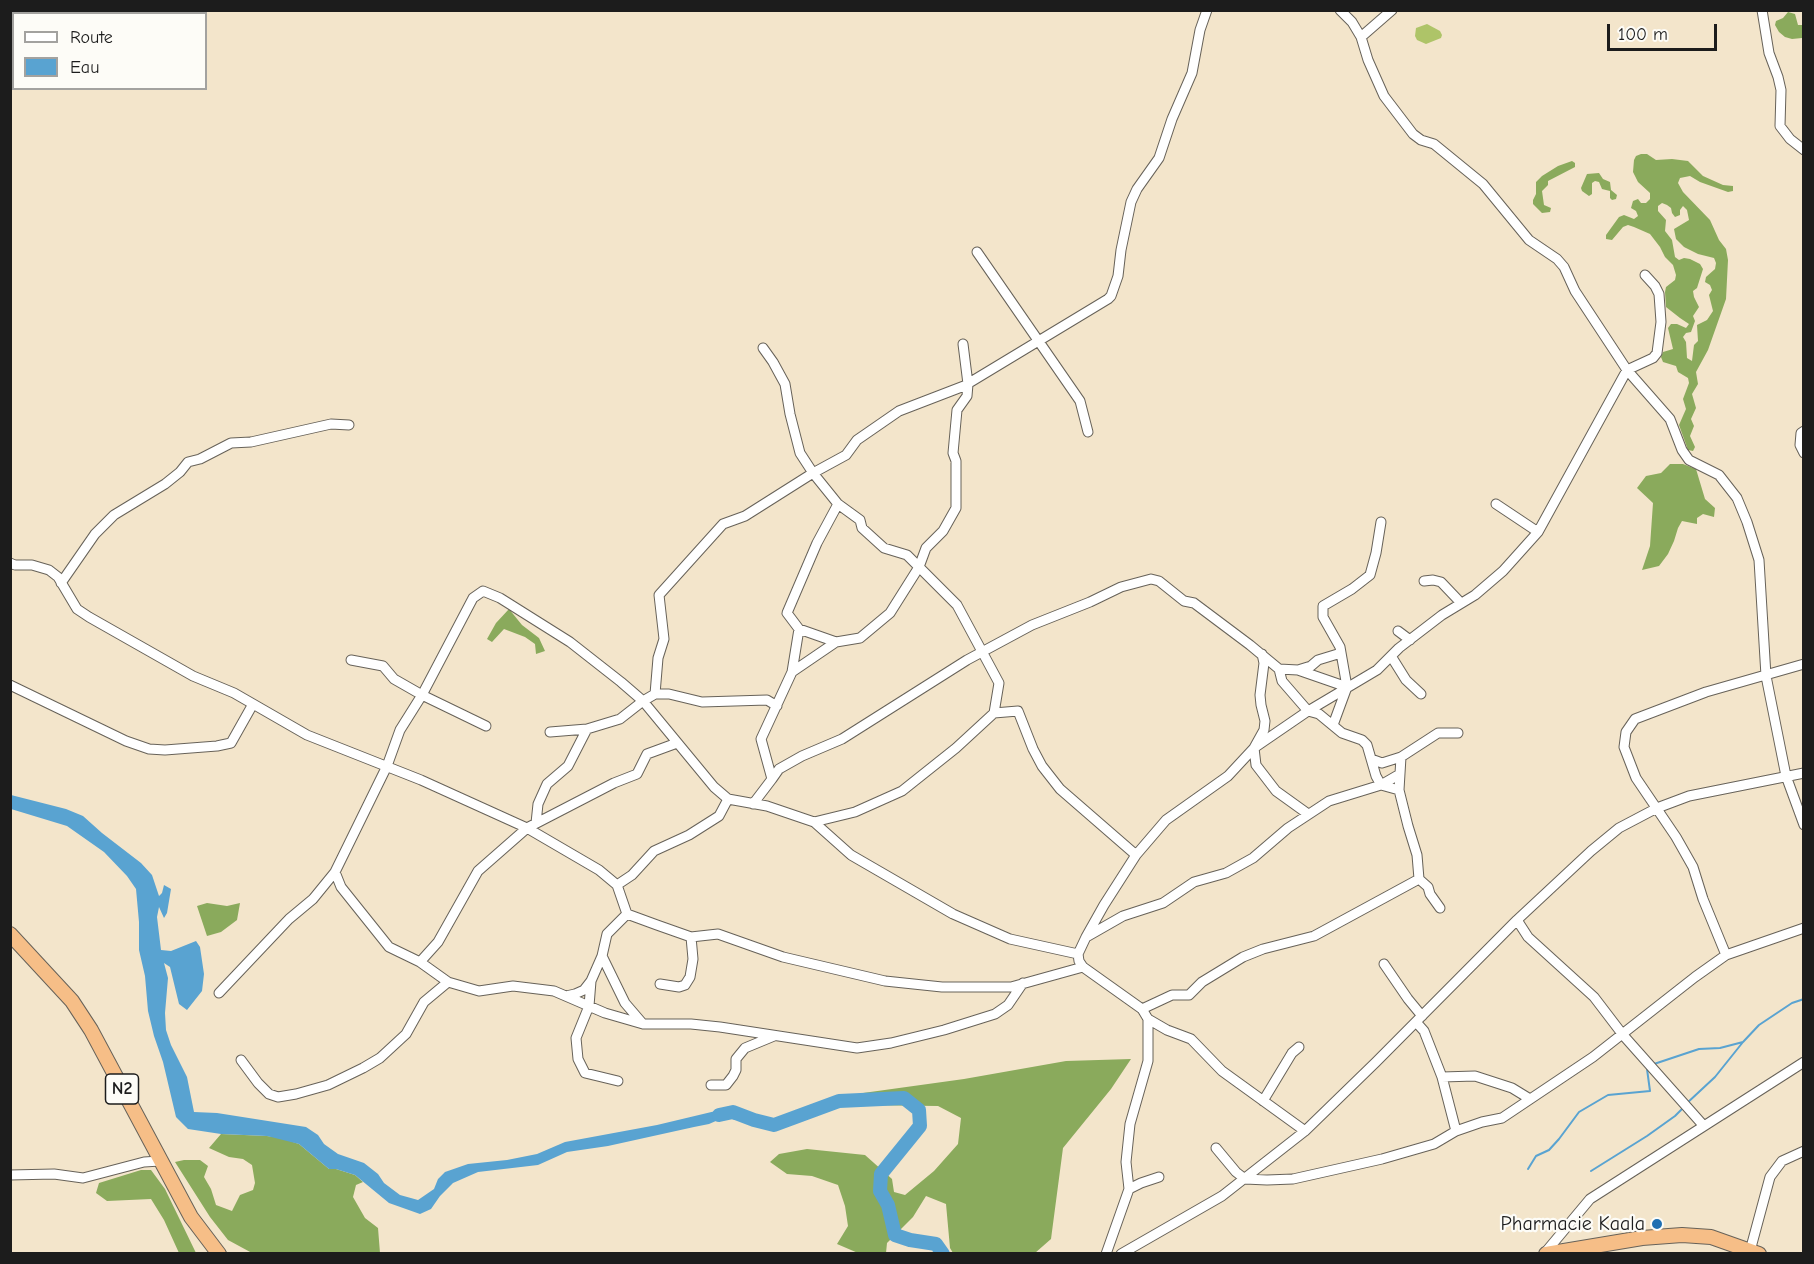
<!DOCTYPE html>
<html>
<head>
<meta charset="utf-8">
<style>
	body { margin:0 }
	#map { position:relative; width:1814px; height:1264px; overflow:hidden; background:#f3e5cb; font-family:"Comic Neue",sans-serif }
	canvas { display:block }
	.frame { position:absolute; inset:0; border:12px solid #1c1c1c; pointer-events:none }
	.legend { position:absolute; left:12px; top:12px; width:195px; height:78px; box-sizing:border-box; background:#fdfcf7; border:2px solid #a3a29f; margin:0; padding:8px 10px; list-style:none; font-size:18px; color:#1c1c1c }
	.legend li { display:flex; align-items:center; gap:12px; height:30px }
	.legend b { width:30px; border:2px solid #a3a29f }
	.scale { position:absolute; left:1607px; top:24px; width:110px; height:27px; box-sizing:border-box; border:3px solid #1c1c1c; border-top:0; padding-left:8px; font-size:18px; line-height:21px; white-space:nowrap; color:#1c1c1c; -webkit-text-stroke:4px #fdfcf7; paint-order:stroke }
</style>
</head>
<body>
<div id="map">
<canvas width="1814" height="1264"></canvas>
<div class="frame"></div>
<ul class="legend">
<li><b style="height:8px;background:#fff"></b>Route</li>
<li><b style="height:16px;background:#59a3d1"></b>Eau</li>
</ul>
<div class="scale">100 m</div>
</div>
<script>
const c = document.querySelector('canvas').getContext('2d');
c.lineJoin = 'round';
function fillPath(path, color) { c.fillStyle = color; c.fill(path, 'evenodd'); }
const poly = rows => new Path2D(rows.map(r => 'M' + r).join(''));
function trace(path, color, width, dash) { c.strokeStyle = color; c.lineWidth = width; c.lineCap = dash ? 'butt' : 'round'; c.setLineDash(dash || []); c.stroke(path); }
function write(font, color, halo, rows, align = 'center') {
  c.font = font + ' "Comic Neue",sans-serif'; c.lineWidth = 4.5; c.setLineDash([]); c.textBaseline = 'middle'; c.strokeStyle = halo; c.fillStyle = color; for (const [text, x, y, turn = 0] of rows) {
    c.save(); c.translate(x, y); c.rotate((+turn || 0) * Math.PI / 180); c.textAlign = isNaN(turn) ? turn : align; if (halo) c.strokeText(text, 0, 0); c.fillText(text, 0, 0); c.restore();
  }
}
const green = poly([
	[1427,24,1440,31,1442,35,1441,38,1426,44,1417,40,1415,36,1416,28]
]);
const forest = poly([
	[1788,12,1795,14,1798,25,1802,25,1803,23,1803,35,1802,38,1792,39,1785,37,1779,32,1775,25,1776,21,1783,18],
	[1641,154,1647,154,1656,160,1672,159,1688,161,1703,176,1723,185,1733,186,1733,191,1728,192,1700,182,1690,176,1680,178,1678,183,1683,192,1710,220,1719,240,1726,249,1728,260,1726,299,1708,350,1696,372,1698,384,1692,394,1696,408,1691,419,1694,426,1690,436,1695,447,1693,451,1688,450,1679,425,1686,409,1683,399,1689,383,1688,378,1678,372,1676,366,1663,362,1661,357,1663,352,1673,349,1668,328,1671,324,1677,324,1686,328,1689,324,1680,318,1666,307,1665,292,1666,287,1675,280,1676,275,1673,265,1665,257,1660,247,1650,234,1634,227,1628,225,1623,227,1612,240,1606,239,1606,235,1619,217,1624,215,1634,219,1638,216,1636,211,1631,208,1633,201,1638,199,1641,203,1646,203,1650,199,1650,193,1638,182,1633,172,1634,160,1636,156],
	[1662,203,1667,205,1671,208,1672,213,1675,217,1680,215,1680,210,1683,206,1687,210,1689,220,1674,229,1676,239,1684,247,1698,254,1714,258,1716,263,1715,269,1706,277,1705,282,1710,285,1712,290,1709,295,1713,311,1707,320,1697,325,1698,341,1694,345,1692,361,1687,358,1686,342,1683,337,1686,333,1691,332,1695,321,1693,316,1699,307,1694,297,1693,291,1697,288,1703,269,1700,264,1690,259,1684,258,1679,260,1675,257,1672,240,1665,231,1666,220,1658,211,1658,206],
	[1572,161,1575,163,1575,167,1548,181,1548,185,1542,191,1544,205,1551,208,1550,212,1542,213,1533,204,1533,200,1536,194,1536,182,1542,176,1558,166],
	[1599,173,1603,179,1610,182,1611,190,1617,195,1616,199,1612,200,1610,198,1610,191,1602,189,1599,182,1595,181,1592,183,1592,194,1589,196,1582,191,1581,188,1587,174],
	[1670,464,1683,464,1696,469,1705,499,1715,508,1714,517,1703,514,1697,518,1697,524,1682,521,1678,528,1674,541,1668,554,1659,566,1642,570,1650,546,1653,503,1637,488,1646,476,1661,473],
	[509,609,522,625,539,638,545,651,536,654,535,644,525,637,504,629,492,642,487,639,496,623],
	[207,903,227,906,240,903,237,920,221,932,207,936,197,906],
	[1131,1059,1111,1089,1063,1148,1051,1239,1035,1253,953,1253,950,1248,946,1204,926,1196,913,1217,887,1243,886,1253,858,1253,837,1244,848,1226,845,1206,838,1185,812,1176,787,1174,770,1162,779,1154,807,1149,865,1155,892,1179,894,1192,905,1195,934,1171,958,1144,961,1118,938,1106,858,1105,863,1093,964,1079,1066,1061],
	[221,1134,267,1136,281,1138,299,1144,329,1169,336,1169,355,1175,363,1182,356,1185,353,1197,365,1218,378,1228,380,1253,252,1253,228,1240,210,1217,175,1162,184,1160,200,1160,208,1166,204,1177,211,1189,216,1205,232,1211,240,1195,253,1190,255,1183,252,1165,243,1159,229,1157,209,1148],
	[141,1170,151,1170,165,1189,196,1253,179,1253,164,1220,151,1199,107,1201,96,1193,99,1183]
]);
const water = poly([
	[11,795,66,809,83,816,102,833,141,863,152,875,159,896,162,893,164,885,171,889,167,913,164,918,159,907,157,917,161,950,171,951,196,941,200,947,204,974,202,991,187,1010,179,1004,170,967,164,963,168,978,165,1013,166,1030,171,1045,187,1077,194,1112,217,1113,306,1127,318,1135,324,1144,338,1154,364,1163,378,1174,384,1183,400,1195,418,1200,434,1189,438,1179,445,1172,468,1164,507,1160,537,1154,565,1142,657,1125,724,1109,738,1109,735,1120,725,1117,709,1124,694,1127,608,1146,567,1152,538,1165,478,1172,453,1183,440,1196,431,1209,420,1214,389,1203,355,1175,336,1169,329,1169,299,1144,267,1136,221,1134,188,1129,176,1117,163,1062,154,1036,148,1011,145,976,139,950,139,922,136,889,127,876,104,852,67,826,11,809]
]);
const stream = poly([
	[1654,1064,1699,1049,1720,1048,1743,1042],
	[1686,1104,1715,1077,1743,1042,1759,1025,1792,1003,1804,999],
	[1528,1169,1536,1156,1549,1150,1559,1139,1579,1112,1608,1095,1650,1091,1647,1069,1649,1067],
	[1591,1171,1647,1136,1675,1116,1683,1108]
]);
const river = poly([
	[719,1115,733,1112,754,1120,774,1125,839,1101,904,1098,919,1110,920,1126,881,1174,880,1191,888,1205,895,1235,910,1240,936,1244,943,1254]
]);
const minor = poly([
	[1340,10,1352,22,1361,37,1368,60,1384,96,1413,134,1421,140,1434,144,1483,184,1529,240,1557,259,1564,267,1575,291,1627,370,1670,419,1682,450,1689,460,1719,475,1737,498,1747,522,1759,560,1766,676,1786,776,1804,825],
	[1762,10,1769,53,1778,77,1781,90,1780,126,1790,139,1804,150],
	[1361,37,1392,10],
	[977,252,1080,401,1088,432],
	[763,348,773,362,785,384,790,414,800,453,813,473,838,504,860,520,862,528,884,548,907,555,957,605,999,683,994,713,956,748,902,791,855,812,814,822],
	[1804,431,1801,433,1800,445,1804,453],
	[1496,504,1538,532],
	[10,563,15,565,32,565,49,570,58,577,77,609,89,617,193,676,234,693,307,735,421,780,527,828,599,870,617,885,627,914,657,925,691,937,718,934,783,957,885,981,942,987,1011,987,1083,967],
	[1424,581,1433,580,1441,582,1461,603],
	[61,583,95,534,114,515,165,484,180,472,188,462,200,459,231,443,251,442,331,424,349,425],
	[799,629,836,642],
	[1398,631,1410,640],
	[1262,654,1264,663,1260,695,1261,705,1265,721,1264,730,1254,748,1256,765,1276,791,1308,814],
	[1391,656,1406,680,1421,694],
	[351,660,383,666,394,679,422,695,486,726],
	[1298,670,1347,687],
	[792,672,836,642,860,638,890,613,919,567,926,548,943,531,956,508,956,461,953,453,957,410,967,396,968,384,963,344],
	[10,685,126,741,149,749,165,750,217,746,231,743,253,704],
	[655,694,669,694,702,702,767,700,777,706],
	[994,713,1018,711,1033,749,1042,766,1060,789,1136,855],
	[1333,725,1347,687,1340,647,1323,617,1323,606,1352,589,1370,575,1376,553,1381,522],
	[550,732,587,729,620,719,643,701,655,694,658,658,664,639,659,595,723,524,745,516,813,473,846,455,857,440,899,411,964,386,1108,299,1111,296,1118,276,1121,250,1131,202,1137,189,1159,158,1172,119,1192,73,1200,30,1207,10],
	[1371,759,1382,763,1401,757,1438,733,1458,733],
	[1400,774,1381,785,1399,790,1401,757],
	[772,779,779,769,802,756,842,739,967,660,1032,625,1090,602,1121,587,1151,579,1159,581,1184,601,1194,603,1250,645,1279,669,1298,670,1311,666,1318,660,1341,653],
	[1399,790,1408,826,1417,855,1419,879,1428,887,1430,894,1440,908],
	[753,804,772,779,761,739,792,672,799,629,787,613,817,543,838,504],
	[536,823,538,804,547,784,568,766,587,729],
	[617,885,632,875,654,851,689,835,719,816,728,799],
	[1517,920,1528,937,1594,997,1623,1035,1703,1125],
	[1088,936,1123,916,1163,903,1194,882,1226,873,1253,858,1288,828,1329,801,1381,785,1376,776,1367,745,1362,740,1342,733,1319,714,1308,711,1282,681,1279,669],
	[1078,954,1086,937,1104,905,1136,855,1166,820,1228,776,1254,748,1308,711,1377,670,1399,648,1442,615,1475,595,1503,571,1538,532,1627,370,1653,358,1657,353,1661,322,1659,294,1655,286,1645,275],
	[1726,955,1703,899,1693,867,1676,837,1636,778,1624,747,1626,732,1635,719,1706,692,1804,664],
	[602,956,625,1003,643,1024],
	[420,962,438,942,478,871,527,828,614,783,637,774,647,754,677,743],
	[1384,964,1408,999,1422,1016],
	[591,981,589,1006,576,1038,578,1059,585,1073,618,1081],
	[1023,983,1008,1005,995,1014,944,1030,891,1043,857,1048,720,1027,691,1024,643,1024,605,1013,554,991,513,986,479,991,448,982,420,962,389,947,341,887,335,872,387,766,400,730,422,695,473,598,483,591,500,598,570,642,621,682,643,701,714,787,728,799,767,806,814,822,851,855,953,914,1010,939,1078,954,1079,961,1083,967,1142,1009,1148,1019,1167,1030,1191,1039,1222,1071,1305,1131],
	[660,984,679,987,685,985,690,977,693,959,691,937],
	[219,993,289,919,313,899,335,872],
	[566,996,575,994,584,990,591,981,602,956,607,934,627,914],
	[1142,1009,1172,995,1189,995,1202,982,1243,957,1263,949,1314,936,1419,879],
	[1416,1022,1424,1031,1442,1077,1456,1131],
	[241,1060,258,1083,269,1094,278,1097,296,1094,328,1085,363,1068,380,1058,406,1034,424,1002,448,982],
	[1442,1077,1475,1076,1512,1088,1530,1099],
	[711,1085,726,1085,733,1076,736,1070,736,1059,745,1048,774,1036],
	[1263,1101,1292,1053,1299,1047],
	[1216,1148,1236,1172,1245,1179,1267,1180,1293,1179,1382,1159,1434,1144,1456,1131,1482,1122,1502,1118,1593,1057,1695,977,1726,955,1804,928],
	[10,1175,54,1174,83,1178,144,1162,160,1161],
	[1129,1189,1141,1183,1159,1177],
	[1750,1251,1770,1177,1782,1161,1804,1151],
	[1106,1254,1129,1189,1126,1162,1130,1124,1148,1061,1148,1019],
	[1121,1254,1222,1196,1305,1131,1376,1062,1517,920,1591,851,1619,828,1657,808,1689,796,1804,773],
	[1544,1254,1590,1199,1804,1062]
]);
const highway = poly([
	[10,934,72,1001,91,1030,191,1217,219,1254],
	[1546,1254,1642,1238,1682,1235,1711,1237,1759,1254]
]);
const markers = [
	[1657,1224,6,"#1f6fb2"]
];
const shields = [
	[122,1089,33]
];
const shieldNames = [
	["N2",122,1089]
];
const poiNames = [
	["Pharmacie Kaala",1645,1224]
];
fillPath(green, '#aec468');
fillPath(forest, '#8aaa5c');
fillPath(water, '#59a3d1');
trace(stream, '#59a3d1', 2);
trace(river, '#59a3d1', 14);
trace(minor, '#676259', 11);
trace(highway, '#676259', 16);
trace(minor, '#fff', 9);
trace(highway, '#f6be87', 14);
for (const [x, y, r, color] of markers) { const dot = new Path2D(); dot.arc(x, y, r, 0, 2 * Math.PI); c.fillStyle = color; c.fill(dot); trace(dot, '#fdfcf7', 2); }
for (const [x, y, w] of shields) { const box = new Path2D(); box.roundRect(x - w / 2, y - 15, w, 30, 4.5); c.fillStyle = '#fdfcf7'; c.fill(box); trace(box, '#1c1c1c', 1.5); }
write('bold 18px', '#1c1c1c', null, shieldNames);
write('20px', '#1c1c1c', '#fdfcf7', poiNames, 'right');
</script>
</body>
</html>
